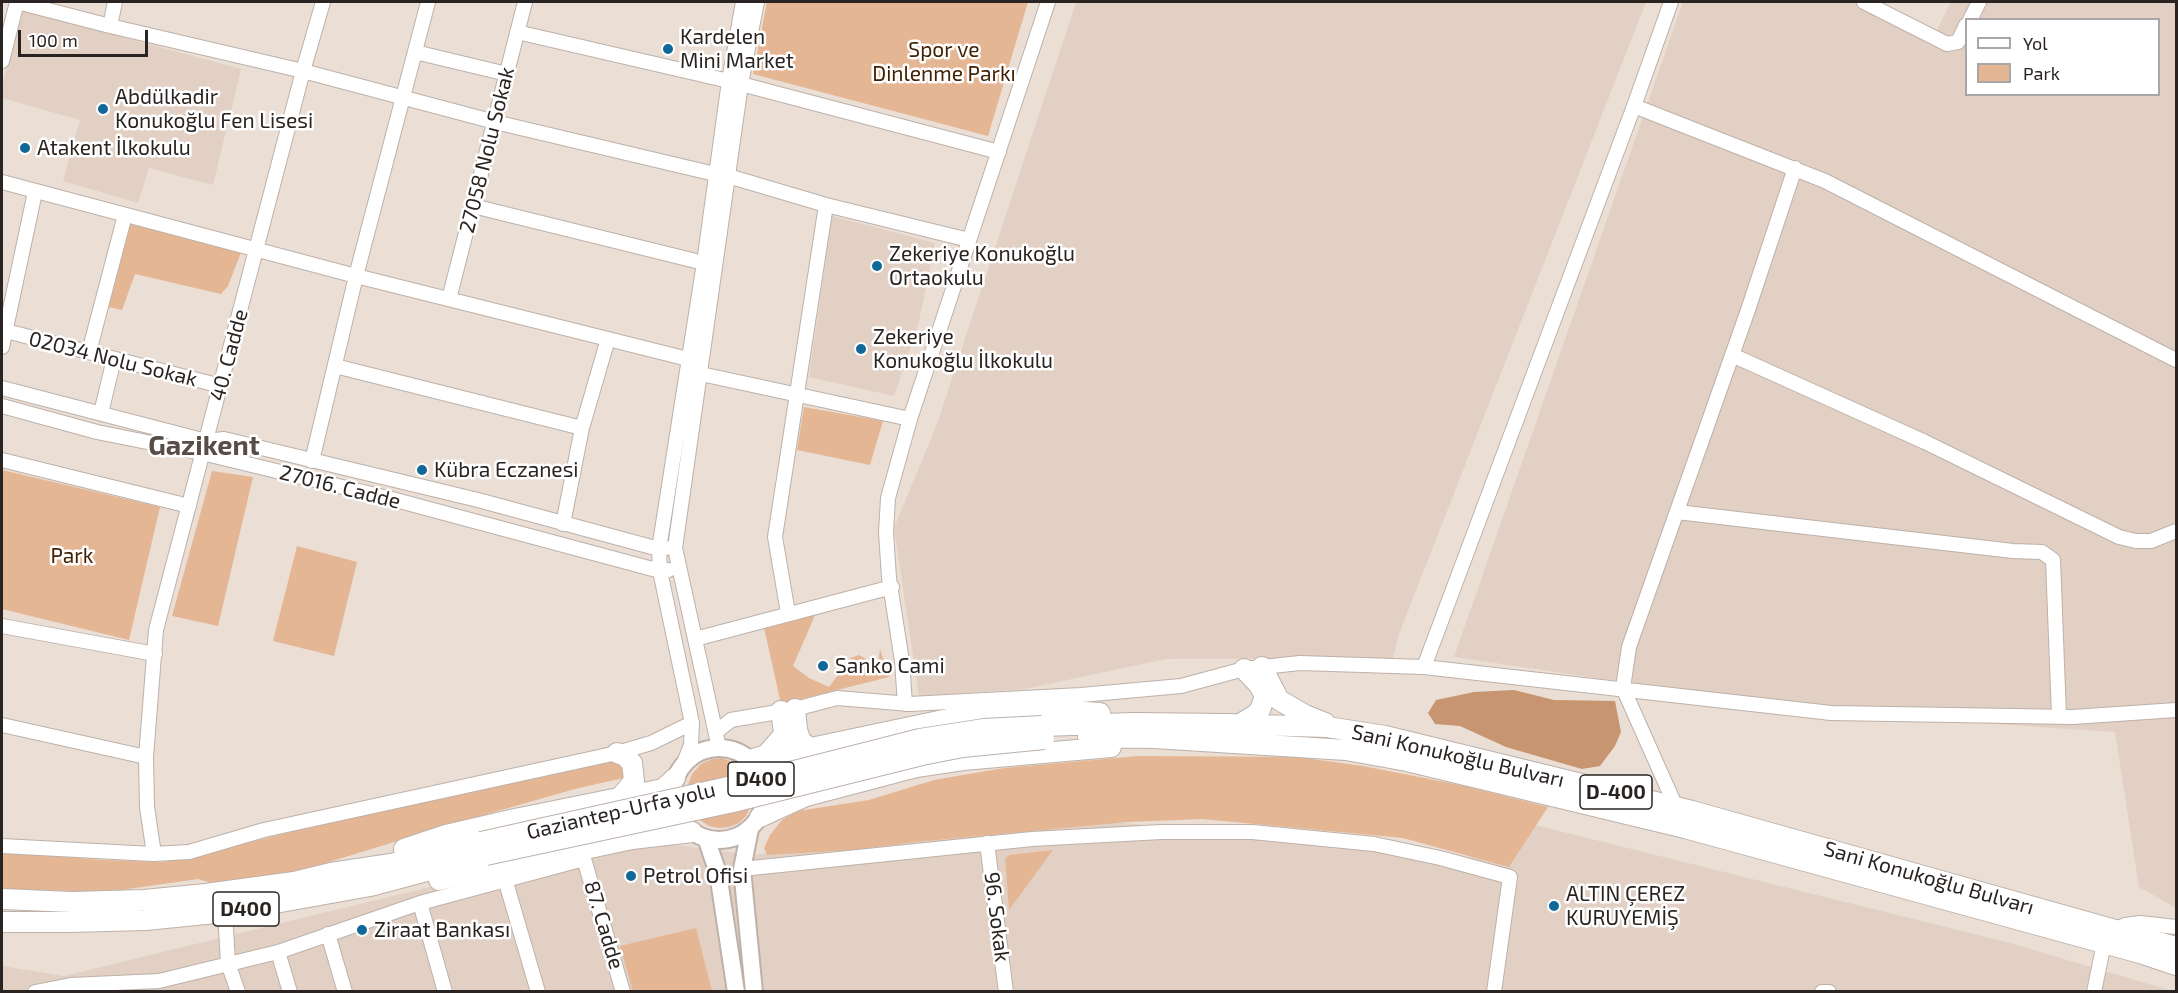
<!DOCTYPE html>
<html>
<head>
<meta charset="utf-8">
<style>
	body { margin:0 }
	#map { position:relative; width:2178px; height:993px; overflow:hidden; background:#eaded5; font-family:"Exo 2",sans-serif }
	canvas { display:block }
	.frame { position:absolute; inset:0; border:3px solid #292421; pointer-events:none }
	.legend { position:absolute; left:1965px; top:18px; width:195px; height:78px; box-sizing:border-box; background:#fff; border:2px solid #a9a7a6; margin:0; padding:8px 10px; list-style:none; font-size:18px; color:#292421 }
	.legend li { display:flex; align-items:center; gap:12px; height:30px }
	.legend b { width:30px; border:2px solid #a9a7a6 }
	.scale { position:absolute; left:18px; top:30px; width:130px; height:27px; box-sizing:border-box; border:3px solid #292421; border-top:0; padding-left:8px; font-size:18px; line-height:21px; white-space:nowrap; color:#292421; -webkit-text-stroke:4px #fff; paint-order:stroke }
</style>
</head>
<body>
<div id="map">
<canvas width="2178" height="993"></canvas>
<div class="frame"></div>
<ul class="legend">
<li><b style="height:8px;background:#fff"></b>Yol</li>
<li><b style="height:16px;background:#e5b694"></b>Park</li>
</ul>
<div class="scale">100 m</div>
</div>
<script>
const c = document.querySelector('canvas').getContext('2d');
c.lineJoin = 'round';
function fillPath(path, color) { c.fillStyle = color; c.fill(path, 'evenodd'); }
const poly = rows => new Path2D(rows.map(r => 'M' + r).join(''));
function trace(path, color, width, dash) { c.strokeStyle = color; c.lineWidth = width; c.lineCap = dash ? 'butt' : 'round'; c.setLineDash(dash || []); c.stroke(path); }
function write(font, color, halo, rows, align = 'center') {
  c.font = font + ' "Exo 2",sans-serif'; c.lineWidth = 5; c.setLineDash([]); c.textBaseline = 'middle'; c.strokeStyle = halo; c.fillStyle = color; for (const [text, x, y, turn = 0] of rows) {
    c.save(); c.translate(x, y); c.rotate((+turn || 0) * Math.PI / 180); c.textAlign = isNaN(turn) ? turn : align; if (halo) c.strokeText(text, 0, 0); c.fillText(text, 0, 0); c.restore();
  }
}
const built = poly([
	[1076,2,1646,2,1399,634,1393,658,1166,659,1025,689,919,696,894,528,937,424],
	[1683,2,1869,2,1936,32,1951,2,2176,2,2176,908,2139,887,2115,732,1842,714,1454,657],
	[1966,20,2158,20,2158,94,1966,94],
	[22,10,241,69,213,185,149,168,138,203,63,181,80,120,2,98,2,87],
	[832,216,935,243,919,321,894,396,809,377],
	[1083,819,1473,857,1531,824,2010,943,2172,991,2,992,2,966,64,976,627,839,752,855]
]);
const green = poly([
	[767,2,1028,2,988,136,753,74],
	[131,223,242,250,228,286,221,294,135,274,122,310,104,306,124,231],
	[804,407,883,421,870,465,797,450],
	[2,470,160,507,129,640,2,609],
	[212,471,253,477,218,626,172,616],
	[297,546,357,562,334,656,273,641],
	[816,613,793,666,809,678,829,687,851,658,859,655,878,666,880,649,889,677,781,704,763,623],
	[1138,756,1297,757,1363,766,1465,786,1548,807,1509,867,1403,838,1202,819,1128,822,915,842,853,850,767,855,764,848,770,835,782,820,798,811,869,800,934,780,1004,768],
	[623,758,626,764,623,778,575,789,466,820,280,877,218,885,198,879,107,892,2,889,2,852,103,860,163,862,200,855,353,816],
	[722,758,743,766,750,773,687,787,692,774,701,764,712,759],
	[752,803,746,816,739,823,729,827,719,828,709,826,697,818],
	[1053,850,1009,910,1005,859,1009,855],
	[696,928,712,991,633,991,620,946]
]);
const forest = poly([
	[1514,690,1554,700,1615,701,1621,732,1615,746,1600,766,1582,769,1506,747,1460,726,1435,724,1428,713,1436,700,1474,692]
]);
const minor = poly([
	[1864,2,1947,44,1958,42,1966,25],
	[1970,20,1979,2],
	[110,26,115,2],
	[517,32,729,81],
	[415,52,507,74],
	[2,61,17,2,110,26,303,71,495,122,715,174],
	[741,84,999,152],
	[1634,106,1825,181,2176,360],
	[728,176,826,205,969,240],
	[2,182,356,276,688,359],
	[473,206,704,263],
	[449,299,525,2],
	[6,331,221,386],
	[2,347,35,192],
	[89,352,125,215],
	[1732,355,1925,442,2119,537,2136,541,2151,541,2176,531],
	[335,366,582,428],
	[701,374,910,419],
	[2,388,206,441,224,439,478,500,659,549,666,548],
	[2,406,97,432,202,453,392,499,660,571,669,570],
	[101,413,114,359],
	[2,460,189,506],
	[312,461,356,276,428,2],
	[1677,512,2013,551,2042,552,2053,560,2059,716],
	[563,524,582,428,608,339],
	[788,613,775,537,826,205],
	[2,626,155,654],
	[695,639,892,587],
	[1424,667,1634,106,1671,2],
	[905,704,902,661,889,578,886,532,888,498,910,419,1048,2],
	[2,725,146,757],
	[716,732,731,720,795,709,837,698,910,704,1081,695,1181,686,1244,669,1300,663,1424,667,1831,713,2073,717,2176,710],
	[719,748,675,548,741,84,757,2],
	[683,765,691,745,692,723,660,571,659,549,704,263,729,81,743,2],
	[1676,807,1623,688,1629,647,1748,310,1795,168],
	[987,843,1006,992],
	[2,846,153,854,189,852,264,830,617,753,651,743,692,723],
	[154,854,147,807,146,757,156,630,303,71,323,2],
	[742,869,1032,839,1161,832,1252,832,1374,844,1440,858,1510,877,1494,992],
	[505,879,538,992],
	[420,903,445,992],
	[225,912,228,963,238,992],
	[2117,929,2125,925,2140,923,2176,927],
	[328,934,345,992],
	[278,952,290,992],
	[35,992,71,985,159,981,278,952,420,903,584,859,623,992],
	[1822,992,1829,992],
	[2094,992,2104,943,2108,935]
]);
const major = poly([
	'673 794a46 46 0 1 1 92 0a46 46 0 1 1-92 0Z',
	[750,829,742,869,754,992],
	[706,838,718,873,736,992]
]);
const highway = poly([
	[1262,667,1279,700,1305,715,1325,723],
	[795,709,797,730,801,742,811,748],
	[1240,724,1255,715,1260,710,1265,696,1259,685,1244,669],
	[1042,726,1134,723,1225,724,1327,727,1385,736,1692,811,2176,947],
	[1088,737,1154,738,1346,750,1407,761,1685,828,2140,953,2176,965],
	[617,753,625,756,632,763,634,781,619,799],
	[767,754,782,737,784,732,781,711],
	[750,760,769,754,811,748,953,718,1003,711,1040,709,1100,713],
	[760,817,806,796,916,767,963,760,1111,747],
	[404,849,446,835,515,819,663,789,675,778],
	[439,880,632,839,692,832],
	[2,899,72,902,144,900,206,894,294,882,331,873,391,864,481,842],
	[2,922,70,922,146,920,225,912,370,886,486,855]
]);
const highwayBridge = poly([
	[481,842,755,781,920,739,984,729,1042,726],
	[486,855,733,802,922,755,963,747,1044,739]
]);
const markers = [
	[668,49,6,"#106898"],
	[103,109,6,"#106898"],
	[25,148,6,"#106898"],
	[877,266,6,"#106898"],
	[861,349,6,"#106898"],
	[422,470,6,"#106898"],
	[823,666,6,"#106898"],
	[631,876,6,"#106898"],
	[1554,906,6,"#106898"],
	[362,930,6,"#106898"]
];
const shields = [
	[761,779,66],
	[1616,792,72],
	[246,909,66]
];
const shieldNames = [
	["D400",761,779],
	["D-400",1616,792],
	["D400",246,909]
];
const poiNames = [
	["Kardelen",680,37],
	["Mini Market",680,61],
	["Abdülkadir",115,97],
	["Konukoğlu Fen Lisesi",115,121],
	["Atakent İlkokulu",37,148],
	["Zekeriye Konukoğlu",889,254],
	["Ortaokulu",889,278],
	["Zekeriye",873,337],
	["Konukoğlu İlkokulu",873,361],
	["Kübra Eczanesi",434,470],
	["Sanko Cami",835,666],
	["Petrol Ofisi",643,876],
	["ALTIN ÇEREZ",1566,894],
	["KURUYEMİŞ",1566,918],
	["Ziraat Bankası",374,930]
];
const parkNames = [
	["Spor ve",944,50],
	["Dinlenme Parkı",944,74],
	["Park",72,556]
];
const streetNames = [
	["27058 Nolu Sokak",487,150,-76],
	["40. Cadde",229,355,-75],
	["02034 Nolu Sokak",113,359,14],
	["27016. Cadde",340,487,14],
	["Sani Konukoğlu Bulvarı",1458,756,13],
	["Gaziantep-Urfa yolu",621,811,-13],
	["Sani Konukoğlu Bulvarı",1929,878,16],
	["96. Sokak",997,917,83],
	["87. Cadde",604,925,73]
];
const districtNames = [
	["Gazikent",204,446]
];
fillPath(built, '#e3d0c4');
fillPath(green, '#e5b694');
fillPath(forest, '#c79570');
trace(minor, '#bdb1a9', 16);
trace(major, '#bdb1a9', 20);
trace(highway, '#bdb1a9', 22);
trace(minor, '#fff', 14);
trace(major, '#fff', 16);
trace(highway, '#fff', 20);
trace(highwayBridge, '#bdb1a9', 22, []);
trace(highwayBridge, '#fff', 20);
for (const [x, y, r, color] of markers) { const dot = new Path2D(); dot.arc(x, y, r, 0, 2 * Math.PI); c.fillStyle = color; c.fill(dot); trace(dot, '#fff', 2); }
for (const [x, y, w] of shields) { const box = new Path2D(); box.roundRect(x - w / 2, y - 17, w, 34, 4.5); c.fillStyle = '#fff'; c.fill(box); trace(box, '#292421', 1.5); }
write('bold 20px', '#292421', null, shieldNames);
write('21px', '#292421', '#fff', poiNames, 'left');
write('21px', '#422103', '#fff', parkNames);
write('21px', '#292421', '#fff', streetNames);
write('bold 27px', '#584d46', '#fff', districtNames);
</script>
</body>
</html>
